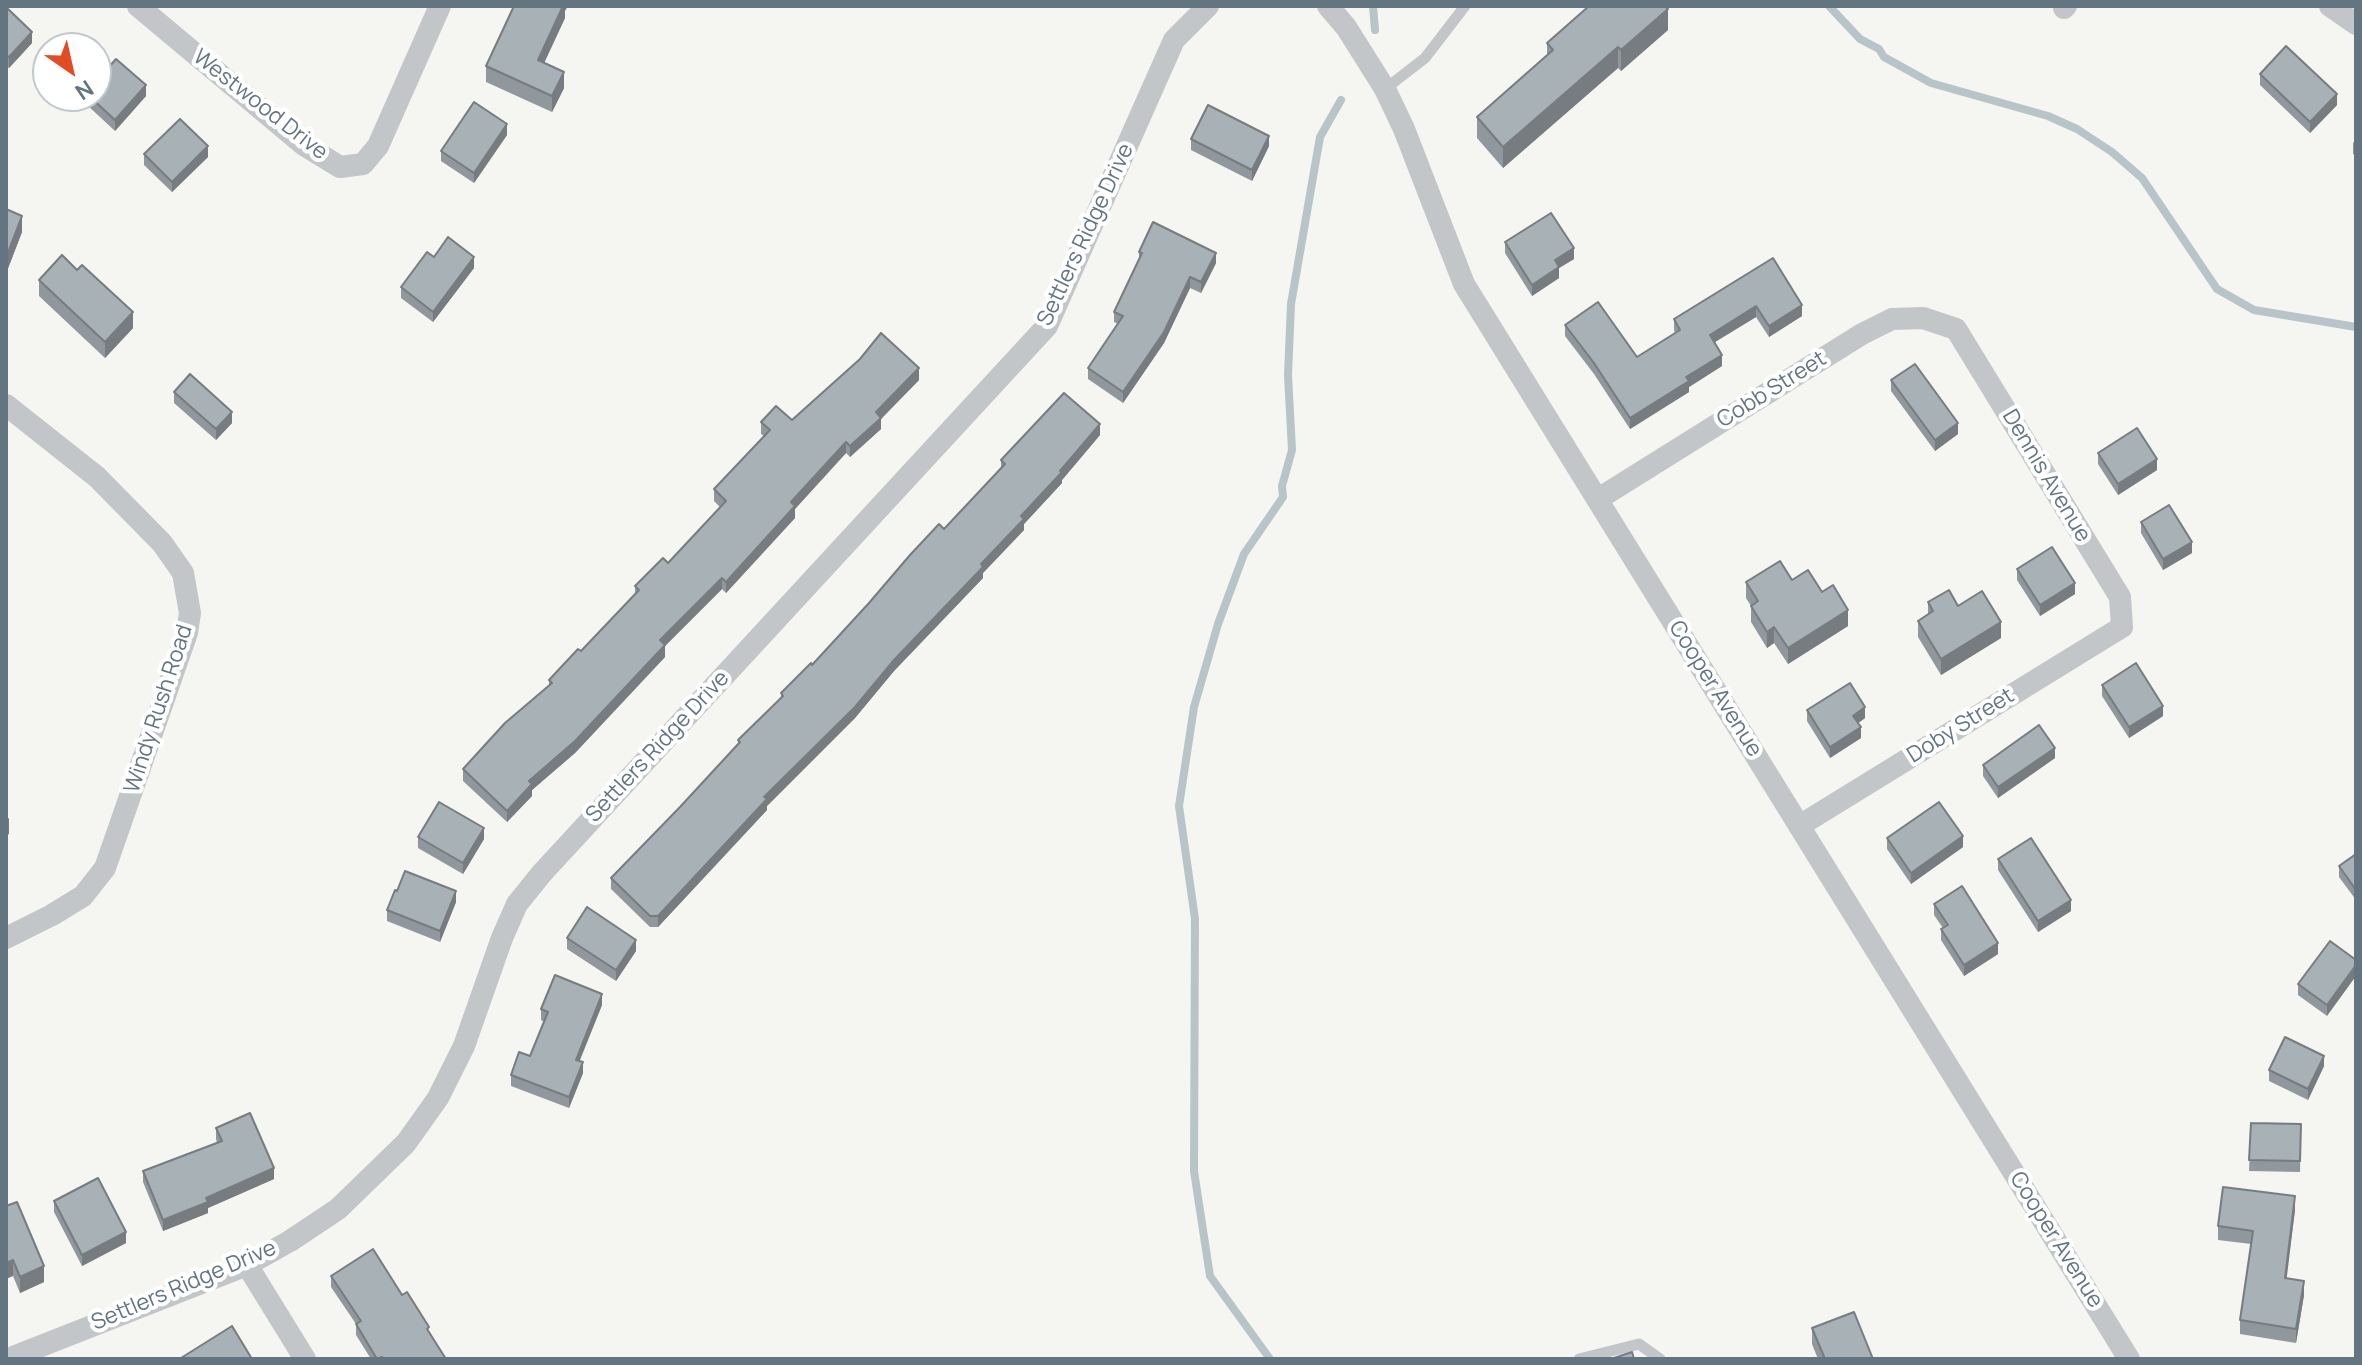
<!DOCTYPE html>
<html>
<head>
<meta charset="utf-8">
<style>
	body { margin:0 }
	#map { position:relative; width:2362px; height:1365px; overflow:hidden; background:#f5f5f1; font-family:Manrope,sans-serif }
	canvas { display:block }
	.frame { position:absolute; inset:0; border:8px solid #647582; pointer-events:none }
	.north { position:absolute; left:32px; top:32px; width:80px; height:80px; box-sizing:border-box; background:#fff; border:2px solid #c1c8cd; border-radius:50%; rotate:146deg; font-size:22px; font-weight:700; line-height:32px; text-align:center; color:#647582 }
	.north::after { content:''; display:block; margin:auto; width:28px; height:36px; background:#e34c23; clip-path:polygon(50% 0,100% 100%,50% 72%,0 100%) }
</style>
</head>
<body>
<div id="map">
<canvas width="2362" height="1365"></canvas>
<div class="frame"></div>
<div class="north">N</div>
</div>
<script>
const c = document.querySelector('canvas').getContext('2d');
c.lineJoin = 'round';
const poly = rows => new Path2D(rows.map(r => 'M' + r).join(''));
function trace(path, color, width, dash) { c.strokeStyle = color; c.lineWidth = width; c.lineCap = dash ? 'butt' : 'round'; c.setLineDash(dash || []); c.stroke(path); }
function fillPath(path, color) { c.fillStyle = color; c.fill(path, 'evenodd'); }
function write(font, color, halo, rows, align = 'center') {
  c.font = font + ' Manrope,sans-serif'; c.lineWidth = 8; c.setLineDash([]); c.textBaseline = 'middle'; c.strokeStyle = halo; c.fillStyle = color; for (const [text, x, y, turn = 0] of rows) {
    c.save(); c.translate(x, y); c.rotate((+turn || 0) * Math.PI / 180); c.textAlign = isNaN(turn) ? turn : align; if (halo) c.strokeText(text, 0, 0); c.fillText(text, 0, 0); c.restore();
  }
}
const stream = poly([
	[1373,6,1375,30],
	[1829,6,1860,39,1879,49,1884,57,1931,83,2048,116,2077,129,2112,152,2142,178,2217,289,2254,310,2356,327],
	[1270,1359,1210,1276,1194,1171,1195,919,1179,806,1194,707,1218,624,1244,554,1283,497,1282,486,1292,450,1288,375,1291,304,1320,137,1341,100]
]);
const lane = poly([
	[1385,89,1425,58,1465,6],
	[1579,1359,1639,1344,1660,1359]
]);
const street = poly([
	[138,6,304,145,340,167,363,164,378,146,440,6],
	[1328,6,1346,27,1385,89,1404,129,1464,284,2129,1359],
	[2330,6,2356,24],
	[2064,8,2066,6],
	[6,405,97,477,162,543,183,573,190,613,187,633,105,868,83,896,52,915,6,938],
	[1598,499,1862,334,1892,319,1923,318,1956,329,2120,597,2122,627,1799,826],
	[247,1265,305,1359],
	[8,1359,247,1265,290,1241,338,1209,406,1143,438,1098,464,1046,502,938,517,904,542,873,1047,326,1174,40,1208,6]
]);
const wall = poly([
	[6,7,32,43,9,68,6,66],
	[565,11,565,18,544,63,564,88,552,112,486,82,486,66],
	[1668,30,1621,71,1618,68,1503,168,1477,138,1477,117,1547,56,1547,43],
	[2260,74,2337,105,2310,133,2260,85],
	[86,96,146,96,115,131,86,104],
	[507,135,474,183,441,161,441,151],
	[1191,139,1269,146,1252,181,1191,150],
	[2356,139,2356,156,2353,154,2353,143],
	[144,154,208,157,172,192,144,165],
	[6,209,22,232,7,271,6,270],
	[1505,242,1574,259,1559,268,1559,278,1532,296,1505,253],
	[1139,252,1216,263,1201,293,1190,288,1164,343,1123,403,1088,379,1088,368,1118,324,1114,322,1114,312,1139,259],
	[434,257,474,268,433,322,401,298,401,287],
	[1773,258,1802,316,1769,337,1756,317,1715,342,1722,366,1689,387,1689,392,1630,429,1594,374,1565,336,1565,325,1637,357,1675,333,1674,330,1674,319],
	[39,280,133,328,105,358,39,296],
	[919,380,881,419,881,429,850,457,846,453,795,509,795,518,726,593,722,589,665,646,665,657,575,753,532,790,532,796,507,822,463,781,463,769,549,685,549,680,581,651,635,595,635,586,668,563,720,507,714,501,714,489,764,436,761,434,761,422,792,420],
	[1891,380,1958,434,1935,451,1891,391],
	[174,392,232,423,216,440,174,403],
	[1100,435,1062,480,1062,483,1024,524,1024,530,983,573,983,578,894,671,855,718,767,806,767,810,658,927,650,927,611,889,611,878,680,807,738,744,738,740,781,698,781,693,812,665,1001,469,1001,460],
	[2098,453,2157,470,2118,495,2098,464],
	[2141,522,2192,553,2163,570,2141,533],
	[2017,569,2075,594,2040,616,2017,580],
	[1792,580,1822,592,1848,626,1788,664,1774,643,1767,648,1751,622,1751,606,1746,598,1746,582],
	[1928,602,2001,638,1941,675,1918,637,1918,621,1928,614],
	[2102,685,2163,716,2129,738,2102,696],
	[1807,710,1865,718,1858,723,1861,738,1830,758,1807,721],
	[2055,758,1998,798,1983,776,1983,765],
	[418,837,484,839,463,874,418,848],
	[1887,838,1963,847,1911,884,1887,849],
	[2356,854,2356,900,2339,877,2339,866],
	[1998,859,2071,911,2038,932,1998,870],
	[397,891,456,902,440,942,387,921,387,910],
	[1934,904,1998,954,1964,976,1941,940,1941,929,1943,928,1934,915],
	[567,938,636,951,616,981,567,949],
	[2330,941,2327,1016,2298,995,2298,984],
	[602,1005,579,1061,583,1073,569,1108,511,1086,511,1075,530,1056,544,1022,541,1020,541,1009],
	[2324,1066,2308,1100,2269,1081,2269,1070],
	[2251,1123,2301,1124,2300,1172,2249,1171],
	[216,1128,274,1179,208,1208,208,1213,163,1231,143,1182,143,1171,217,1143,216,1139],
	[54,1201,126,1243,82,1266,54,1212],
	[6,1206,44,1282,20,1293,13,1276],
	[2295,1210,2286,1278,2304,1295,2296,1343,2240,1334,2240,1320,2251,1244,2218,1240,2218,1226],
	[331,1276,402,1295,446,1359,371,1359,356,1335,356,1324,331,1287],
	[1812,1328,1873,1359,1818,1359,1812,1344]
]);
const shadedWall = poly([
	[563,6,568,6,565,11,565,18,538,76,538,60],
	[1668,9,1668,30,1621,71,1621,50],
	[32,32,32,43,9,68,9,57],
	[1618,47,1618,68,1503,168,1503,147],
	[564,72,564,88,552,112,552,96],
	[146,85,146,96,115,131,115,120],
	[2337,94,2337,105,2310,133,2310,122],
	[507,124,507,135,474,183,474,173],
	[1269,136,1269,146,1252,181,1252,170],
	[208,146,208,157,172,192,172,182],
	[22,216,22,232,7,271,7,255],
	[1574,248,1574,259,1559,268,1559,278,1532,296,1532,285,1555,260],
	[1216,253,1216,263,1201,293,1201,282],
	[474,257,474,268,433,322,433,312],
	[1190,277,1190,288,1164,343,1123,403,1123,392],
	[1802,305,1802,316,1769,337,1769,326],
	[1756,306,1756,317,1710,345,1710,335],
	[133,312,133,328,105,358,105,342],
	[1722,355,1722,366,1689,387,1689,392,1630,429,1630,418,1686,377],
	[919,368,919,380,881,419,881,429,850,457,850,446,876,412],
	[232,412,232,423,216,440,216,429],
	[1958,423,1958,434,1935,451,1935,440],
	[1100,424,1100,435,1062,480,1062,483,1024,524,1024,530,983,573,983,578,894,671,855,718,767,806,767,810,658,927,658,916,764,797,981,564],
	[846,442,846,453,795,509,795,518,726,593,726,582,791,502],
	[2157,459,2157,470,2118,495,2118,484],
	[2192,542,2192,553,2163,570,2163,559],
	[722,578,722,589,665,646,665,657,575,753,532,790,532,796,507,822,507,811,529,781,660,640],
	[2075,583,2075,594,2040,616,2040,605],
	[1848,610,1848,626,1788,664,1788,648],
	[2001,622,2001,638,1941,675,1941,659],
	[1774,627,1774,643,1767,648,1767,632],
	[2163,706,2163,716,2129,738,2129,727],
	[1865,707,1865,718,1853,727,1853,716],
	[1861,727,1861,738,1830,758,1830,747],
	[2055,748,2055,758,1998,798,1998,787],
	[9,818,9,834,6,836,6,820],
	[484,828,484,839,463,874,463,863],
	[1963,836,1963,847,1911,884,1911,873],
	[456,891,456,902,440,942,440,931],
	[2071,900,2071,911,2038,932,2038,921],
	[636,940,636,951,616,981,616,970],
	[1998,943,1998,954,1964,976,1964,965],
	[2356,965,2356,976,2327,1016,2327,1005],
	[602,994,602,1005,576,1070,576,1060],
	[2324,1056,2324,1066,2308,1100,2308,1089],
	[583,1062,583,1073,569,1108,569,1097],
	[274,1168,274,1179,208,1208,208,1213,163,1231,163,1220,206,1198],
	[2295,1196,2295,1210,2285,1292,2285,1278],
	[126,1232,126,1243,82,1266,82,1255],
	[13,1260,13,1276,6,1279,6,1263],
	[44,1266,44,1282,20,1293,20,1277],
	[2304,1281,2304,1295,2296,1343,2296,1329]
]);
const building = poly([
	[514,6,563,6,538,60,564,72,552,96,486,66,514,6],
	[1589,6,1665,6,1668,9,1621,50,1618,47,1503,147,1477,117,1553,50,1547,43,1589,6],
	[6,7,32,32,9,57,6,55,6,7],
	[2286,46,2337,94,2310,122,2260,74,2286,46],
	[116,59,146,85,115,120,89,96,96,96,96,82,116,59],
	[474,102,507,124,474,173,441,151,474,102],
	[1208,105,1269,136,1252,170,1191,139,1208,105],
	[180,119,208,146,172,182,144,154,180,119],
	[6,209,22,216,7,255,6,254,6,209],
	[1551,213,1574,248,1555,260,1559,267,1532,285,1505,242,1551,213],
	[1153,222,1216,253,1201,282,1190,277,1164,332,1123,392,1088,368,1123,316,1114,312,1142,253,1139,252,1153,222],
	[448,237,474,257,433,312,401,287,427,252,434,257,448,237],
	[62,255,77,270,82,265,133,312,105,342,39,280,62,255],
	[1773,258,1802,305,1769,326,1756,306,1710,335,1722,355,1686,377,1689,381,1630,418,1594,363,1565,325,1598,302,1637,357,1680,330,1674,319,1773,258],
	[881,333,919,368,876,412,881,418,850,446,846,442,791,502,795,506,726,582,722,578,660,640,665,645,575,741,529,781,532,784,507,811,463,769,505,723,552,683,549,680,578,649,581,651,639,590,635,586,663,558,668,563,726,501,714,489,770,430,761,422,776,406,792,420,860,359,881,333],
	[1915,364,1958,423,1935,440,1891,380,1915,364],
	[190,374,232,412,216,429,174,392,190,374],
	[1064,393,1100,424,1060,471,1062,472,1021,516,1024,519,981,564,983,567,894,660,855,707,764,797,767,799,658,916,650,916,611,878,680,807,740,742,738,740,783,696,781,693,811,663,812,665,869,603,910,555,939,524,944,529,1005,464,1001,460,1064,393],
	[2137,428,2157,459,2118,484,2098,453,2137,428],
	[2169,505,2192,542,2163,559,2141,522,2169,505],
	[2052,547,2075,583,2040,605,2017,569,2052,547],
	[1780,561,1792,580,1808,570,1822,592,1833,585,1848,610,1788,648,1774,627,1767,632,1751,606,1758,601,1746,582,1780,561],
	[1949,590,1958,606,1982,591,2001,622,1941,659,1918,621,1933,611,1928,602,1949,590],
	[2136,663,2163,706,2129,727,2102,685,2136,663],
	[1850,683,1865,707,1853,716,1861,727,1830,747,1807,710,1850,683],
	[2039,725,2055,748,1998,787,1983,765,2039,725],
	[439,802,484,828,463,863,418,837,439,802],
	[1939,802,1963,836,1911,873,1887,838,1939,802],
	[2031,838,2071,900,2038,921,1998,859,2031,838],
	[2356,854,2356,890,2339,866,2356,854],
	[405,871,456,891,440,931,387,910,395,890,397,891,405,871],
	[1962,886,1998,943,1964,965,1941,929,1948,925,1934,904,1962,886],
	[587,907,636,940,616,970,567,938,587,907],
	[2330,941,2356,960,2356,965,2327,1005,2298,984,2330,941],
	[555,975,602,994,576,1060,583,1062,569,1097,511,1075,519,1052,530,1056,548,1012,541,1009,555,975],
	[2285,1037,2324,1056,2308,1089,2269,1070,2285,1037],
	[250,1113,274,1168,206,1198,208,1202,163,1220,143,1171,222,1141,216,1128,250,1113],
	[2251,1123,2301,1124,2300,1161,2249,1160,2251,1123],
	[98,1178,126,1232,82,1255,54,1201,98,1178],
	[2223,1187,2295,1196,2285,1278,2304,1281,2296,1329,2240,1320,2253,1231,2218,1226,2223,1187],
	[17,1202,44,1266,20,1277,13,1260,6,1263,6,1206,17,1202],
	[373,1249,402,1295,407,1292,429,1327,427,1329,446,1359,383,1359,382,1357,377,1359,356,1324,361,1321,331,1276,373,1249],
	[1854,1312,1873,1359,1825,1359,1812,1328,1854,1312],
	[232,1326,252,1359,182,1359,181,1358,232,1326],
	[1632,1352,1634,1359,1611,1359,1632,1352]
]);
const streetNames = [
	["Westwood Drive",260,105,38],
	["Settlers Ridge Drive",1086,235,-65],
	["Cobb Street",1772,390,-32],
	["Dennis Avenue",2046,476,59],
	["Cooper Avenue",1715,689,58],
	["Windy Rush Road",159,709,-72],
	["Doby Street",1961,726,-32],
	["Settlers Ridge Drive",658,747,-47],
	["Cooper Avenue",2056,1240,58],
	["Settlers Ridge Drive",184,1286,-23]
];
trace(stream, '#b7c5c8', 8);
trace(lane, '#c2c6c9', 11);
trace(street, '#c2c6c9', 22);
fillPath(wall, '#90989d');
fillPath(shadedWall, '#767c7f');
fillPath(building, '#a8b1b6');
trace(building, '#767c7f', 2);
write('22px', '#647582', '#fff', streetNames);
</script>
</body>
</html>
